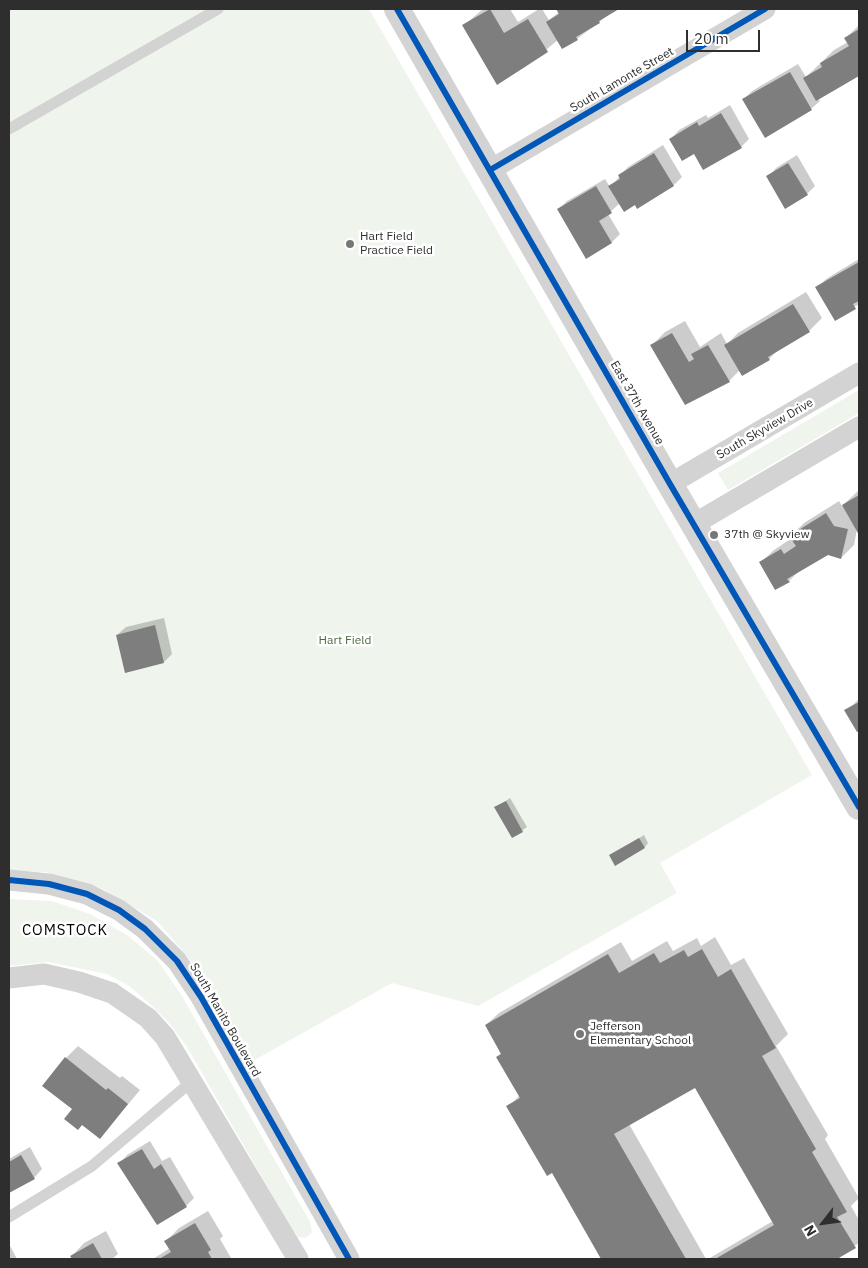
<!DOCTYPE html>
<html>
<head>
<meta charset="utf-8">
<style>
	body { margin:0 }
	#map { position:relative; width:868px; height:1268px; overflow:hidden; background:#fff; font-family:"IBM Plex Sans",sans-serif }
	canvas { display:block }
	.frame { position:absolute; inset:0; border:10px solid #2e2e2e; pointer-events:none }
	.north { position:absolute; left:798px; top:1198px; width:50px; height:50px; -webkit-text-stroke:4px #fff; paint-order:stroke; rotate:240deg; font-size:14px; font-weight:700; line-height:20px; text-align:center; color:#2e2e2e }
	.north::after { content:''; display:block; margin:auto; width:18px; height:22px; background:#2e2e2e; clip-path:polygon(50% 0,100% 100%,50% 72%,0 100%) }
	.scale { position:absolute; left:686px; top:30px; width:74px; height:22px; box-sizing:border-box; border:2px solid #2e2e2e; border-top:0; padding-left:6px; font-size:15px; line-height:18px; white-space:nowrap; color:#2e2e2e; -webkit-text-stroke:4px #fff; paint-order:stroke }
</style>
</head>
<body>
<div id="map">
<canvas width="868" height="1268"></canvas>
<div class="frame"></div>
<div class="north">N</div>
<div class="scale">20 m</div>
</div>
<script>
const c = document.querySelector('canvas').getContext('2d');
c.lineJoin = 'round';
function fillPath(path, color) { c.fillStyle = color; c.fill(path, 'evenodd'); }
const poly = rows => new Path2D(rows.map(r => 'M' + r).join(''));
function trace(path, color, width, dash) { c.strokeStyle = color; c.lineWidth = width; c.lineCap = dash ? 'butt' : 'round'; c.setLineDash(dash || []); c.stroke(path); }
function write(font, color, halo, rows, align = 'center') {
  c.font = font + ' "IBM Plex Sans",sans-serif'; c.lineWidth = 5; c.setLineDash([]); c.textBaseline = 'middle'; c.strokeStyle = halo; c.fillStyle = color; for (const [text, x, y, turn = 0] of rows) {
    c.save(); c.translate(x, y); c.rotate((+turn || 0) * Math.PI / 180); c.textAlign = isNaN(turn) ? turn : align; if (halo) c.strokeText(text, 0, 0); c.fillText(text, 0, 0); c.restore();
  }
}
const green = poly([
	[9,9,369,9,812,775,660,863,677,893,478,1006,392,983,251,1062,202,974,157,921,103,889,45,872,9,871],
	[859,390,859,413,728,490,718,473],
	[9,899,52,901,90,914,127,935,158,961,182,996,310,1222,312,1232,306,1238,298,1237,291,1228,187,1047,169,1023,148,1002,129,986,107,974,48,962,9,966]
]);
const shadow = poly([
	[483,9,510,9,518,22,539,9,542,9,549,20,559,12,558,9,616,9,577,39,558,40,525,67,498,83,463,26],
	[859,25,859,75,818,98,820,101,811,109,744,99,752,91,798,64,806,77,834,50,848,42,846,38],
	[730,105,749,139,741,147,694,152,671,139,679,130,706,115,708,118],
	[663,145,682,177,674,185,637,207,635,203,620,203,608,214,620,234,612,242,587,257,559,209,567,201,605,179,610,187,628,167],
	[797,155,815,186,807,194,768,177,776,168],
	[859,259,859,304,835,319,817,288,826,279],
	[806,292,822,318,809,331,779,349,769,359,740,370,729,381,652,345,665,332,685,321,700,347,721,333,727,344,738,333],
	[859,490,859,532,857,529,854,545,841,558,827,554,799,571,789,581,761,562,774,550,792,538,791,536,804,523,839,501,842,506],
	[164,618,172,654,164,662,126,671,117,635,126,627],
	[859,699,859,729,857,730,846,711],
	[510,798,527,827,513,837,496,808],
	[644,835,648,843,645,847,610,856],
	[715,937,731,965,744,958,788,1034,776,1046,828,1135,825,1139,859,1198,851,1206,859,1220,859,1243,839,1256,841,1259,708,1259,773,1221,696,1086,629,1124,706,1259,603,1259,552,1171,508,1107,520,1095,498,1057,502,1052,486,1025,499,1013,621,942,632,961,667,941,673,951,697,938,701,946],
	[78,1046,120,1078,122,1076,140,1090,100,1138,66,1058],
	[150,1141,162,1161,170,1157,194,1198,186,1206,119,1164,127,1155],
	[30,1147,42,1169,34,1178,9,1192,9,1159],
	[208,1211,223,1236,220,1239,231,1258,230,1259,153,1259,170,1248,166,1241,179,1228],
	[106,1231,118,1254,112,1259,74,1259,72,1256,84,1243],
	[9,1244,17,1259,9,1259]
]);
const building = poly([
	[490,9,504,33,528,19,548,52,497,85,462,25],
	[556,9,619,9,599,21,600,23,576,37,578,40,562,49,546,22,559,14],
	[859,29,859,76,816,101,803,78,822,67,820,63,849,46,844,38],
	[790,72,812,110,765,138,742,99],
	[721,113,742,148,703,170,694,154,682,161,669,139,697,122,699,126],
	[654,153,674,186,637,209,635,205,624,212,608,186,620,179,618,175],
	[788,163,808,195,785,209,766,176],
	[596,186,612,213,599,221,612,243,586,259,557,209],
	[859,262,859,301,853,304,856,309,835,321,815,287],
	[793,304,810,332,768,357,770,360,742,376,724,345],
	[672,333,689,362,694,359,691,354,708,345,730,382,685,405,650,345],
	[859,495,859,535,842,505],
	[826,513,834,526,848,529,841,559,828,555,787,579,790,582,775,590,759,562,781,549,784,554,796,546,789,536],
	[155,625,164,663,125,673,116,635],
	[859,702,859,731,857,732,844,710],
	[506,801,523,832,512,838,494,807],
	[639,838,645,848,615,866,609,855],
	[702,949,718,977,731,969,776,1048,762,1056,816,1149,812,1152,847,1212,837,1217,856,1248,837,1259,715,1259,774,1225,695,1088,614,1134,686,1259,601,1259,552,1173,547,1176,506,1106,520,1098,496,1057,501,1054,485,1025,608,954,619,973,654,953,660,963,684,950,688,957],
	[65,1057,106,1090,108,1088,128,1104,100,1139,82,1125,78,1130,64,1119,72,1109,42,1086],
	[142,1149,154,1169,161,1164,187,1207,157,1225,117,1163],
	[21,1155,35,1179,9,1193,9,1162],
	[195,1223,211,1250,208,1252,212,1259,159,1259,171,1252,164,1241],
	[93,1243,102,1259,72,1259,70,1256]
]);
const service = poly([
	[9,129,218,9],
	[9,1217,92,1166,191,1082]
]);
const minor = poly([
	[490,170,765,9],
	[670,484,859,373],
	[694,524,859,427],
	[9,880,49,884,87,894,119,910,145,929,177,961,201,997,349,1259],
	[9,978,44,974,79,982,112,993,148,1018,165,1037,298,1259]
]);
const tertiary = poly([
	[397,9,670,484,859,807]
]);
const cycleway = poly([
	[397,9,670,484,859,807],
	[490,170,765,9],
	[9,880,49,884,87,894,119,910,145,929,177,961,201,997,349,1259]
]);
const markers = [
	[350,244,5,"#777"],
	[714,535,5,"#777"],
	[580,1034,5,"#777"]
];
const streetNames = [
	["South Lamonte Street",622,80,-30],
	["East 37th Avenue",637,403,60],
	["South Skyview Drive",765,429,-30],
	["South Manito Boulevard",225,1020,60]
];
const poiNames = [
	["Hart Field",360,237],
	["Practice Field",360,251],
	["37th @ Skyview",724,535],
	["Jefferson",590,1027],
	["Elementary School",590,1041]
];
const parkNames = [
	["Hart Field",345,641]
];
const quarterNames = [
	["COMSTOCK",65,931]
];
fillPath(green, '#eff5ec');
fillPath(shadow, '#0003');
fillPath(building, '#7e7e7e');
trace(service, '#d3d3d3', 11);
trace(minor, '#d3d3d3', 21);
trace(tertiary, '#d3d3d3', 26);
trace(cycleway, '#0057b8', 6);
for (const [x, y, r, color] of markers) { const dot = new Path2D(); dot.arc(x, y, r, 0, 2 * Math.PI); c.fillStyle = color; c.fill(dot); trace(dot, '#fff', 2); }
write('12px', '#2e2e2e', '#fff', streetNames);
write('12px', '#2e2e2e', '#fff', poiNames, 'left');
write('12px', '#4b6a3b', '#fff', parkNames);
c.letterSpacing = '1px';
write('15px', '#000', '#fff', quarterNames);
c.letterSpacing = '0px';
</script>
</body>
</html>
